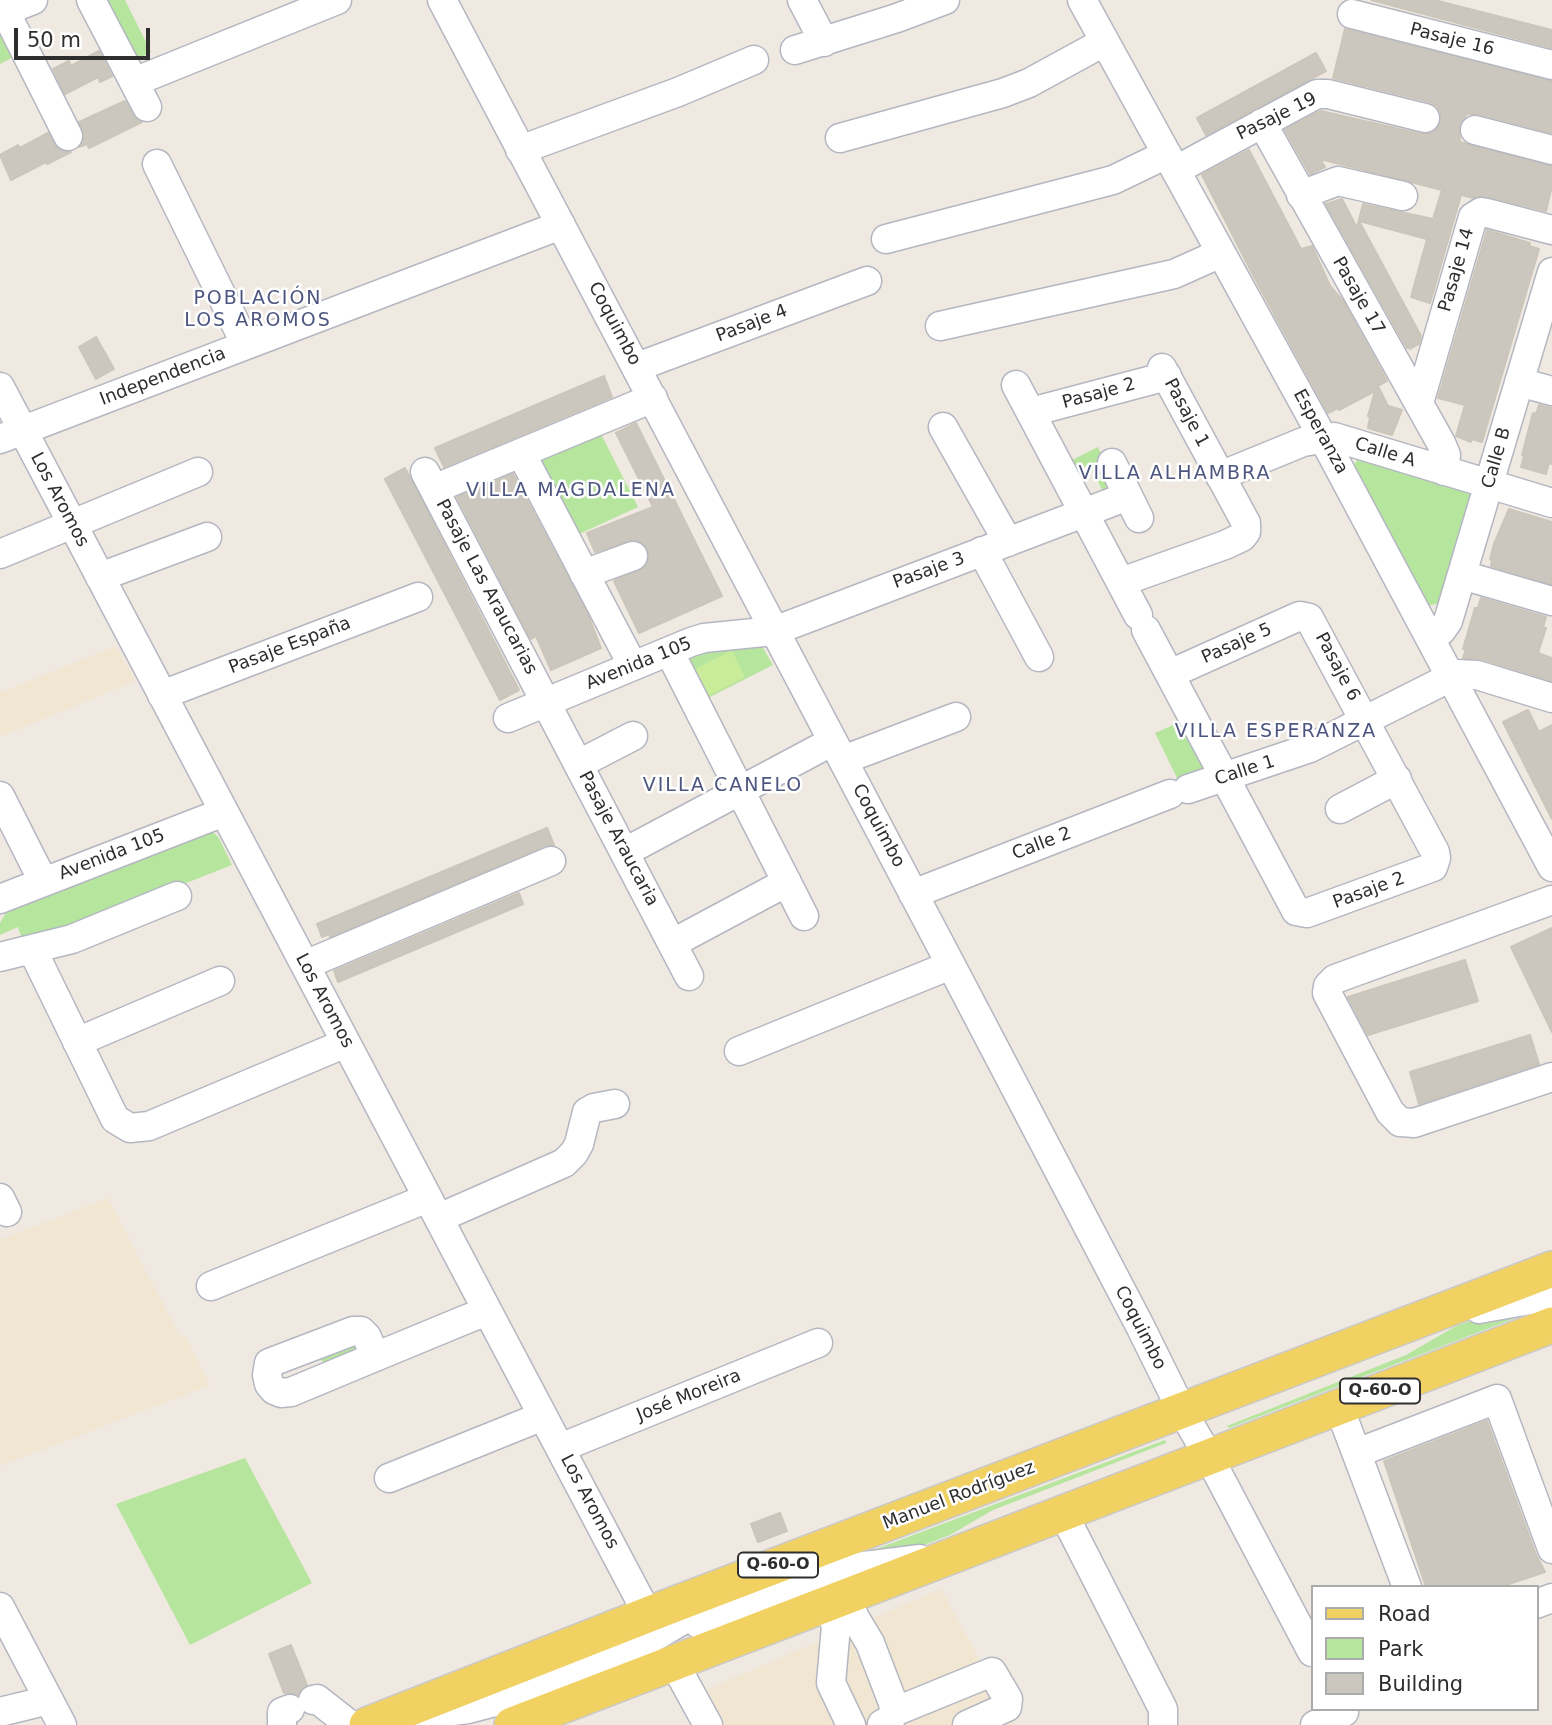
<!DOCTYPE html>
<html>
<head>
<meta charset="utf-8">
<style>
	body { margin:0 }
	#map { position:relative; width:1552px; height:1725px; overflow:hidden; background:#efe9e1; font-family:"DejaVu Sans",sans-serif }
	canvas { display:block }
	.legend { position:absolute; left:1311px; top:1585px; width:228px; height:126px; box-sizing:border-box; background:#fff; border:2px solid #ababab; margin:0; padding:9px 12px; list-style:none; font-size:21px; color:#2e2e2e }
	.legend li { display:flex; align-items:center; gap:14px; height:35px }
	.legend b { width:35px; border:2px solid #ababab }
	.scale { position:absolute; left:14px; top:28px; width:136px; height:32px; box-sizing:border-box; border:4px solid #2e2e2e; border-top:0; padding-left:9px; font-size:21px; line-height:24px; white-space:nowrap; color:#2e2e2e; -webkit-text-stroke:5px #fff; paint-order:stroke }
</style>
</head>
<body>
<div id="map">
<canvas width="1552" height="1725"></canvas>
<ul class="legend">
<li><b style="height:9px;background:#f2d163"></b>Road</li>
<li><b style="height:19px;background:#b6e59e"></b>Park</li>
<li><b style="height:19px;background:#cbc7bf"></b>Building</li>
</ul>
<div class="scale">50 m</div>
</div>
<script>
const c = document.querySelector('canvas').getContext('2d');
c.lineJoin = 'round';
function fillPath(path, color) { c.fillStyle = color; c.fill(path, 'evenodd'); }
const poly = rows => new Path2D(rows.map(r => 'M' + r).join(''));
function trace(path, color, width, dash) { c.strokeStyle = color; c.lineWidth = width; c.lineCap = dash ? 'butt' : 'round'; c.setLineDash(dash || []); c.stroke(path); }
function write(font, color, halo, rows, align = 'center') {
  c.font = font + ' "DejaVu Sans",sans-serif'; c.lineWidth = 5; c.setLineDash([]); c.textBaseline = 'middle'; c.strokeStyle = halo; c.fillStyle = color; for (const [text, x, y, turn = 0] of rows) {
    c.save(); c.translate(x, y); c.rotate((+turn || 0) * Math.PI / 180); c.textAlign = isNaN(turn) ? turn : align; if (halo) c.strokeText(text, 0, 0); c.fillText(text, 0, 0); c.restore();
  }
}
const education = poly([
	[116,646,135,681,0,737,0,693],
	[108,1198,180,1337,185,1335,210,1385,0,1466,0,1240],
	[941,1589,1015,1725,721,1725,704,1691]
]);
const green = poly([
	[101,0,125,0,151,52,131,63],
	[0,28,15,56,0,64],
	[600,432,638,507,575,536,533,459],
	[1098,447,1119,493,1106,497,1089,465,1076,469,1072,460],
	[1357,460,1362,460,1466,487,1473,501,1440,603,1427,606,1351,469],
	[762,646,773,665,704,700,684,662,712,648],
	[1185,720,1210,769,1178,780,1155,733],
	[211,830,219,838,232,865,62,932,23,942,18,927,0,935,0,923,7,911],
	[1552,1304,1229,1428,1227,1426,1406,1355,1456,1326,1493,1313],
	[351,1341,364,1348,325,1363,318,1358],
	[1165,1440,1166,1443,993,1510,950,1535,914,1549,834,1565],
	[245,1458,312,1583,190,1645,116,1504]
]);
const pitch = poly([
	[732,650,745,677,704,698,690,672]
]);
const building = poly([
	[1371,0,1434,0,1552,30,1552,48,1371,0],
	[1345,29,1552,81,1552,133,1479,114,1467,114,1459,125,1460,142,1552,166,1552,186,1546,211,1490,197,1473,198,1461,195,1430,303,1411,297,1427,239,1359,221,1421,336,1419,344,1410,349,1409,347,1407,348,1326,204,1342,199,1357,228,1363,204,1433,219,1442,190,1320,159,1325,167,1310,174,1285,130,1321,111,1421,134,1430,134,1437,129,1441,121,1441,113,1437,106,1430,102,1333,78,1345,29],
	[99,51,112,76,100,82,98,77,65,94,53,69,69,61,71,66,99,51],
	[1316,53,1326,71,1206,135,1197,118,1316,53],
	[125,101,133,115,142,122,89,148,87,144,79,147,85,136,79,122,125,101],
	[48,133,58,149,71,152,47,164,46,162,11,180,0,155,18,145,20,148,48,133],
	[1249,150,1301,249,1312,246,1330,286,1343,301,1387,381,1378,386,1388,406,1402,410,1392,435,1368,428,1370,417,1368,416,1375,391,1339,410,1338,408,1328,413,1253,275,1202,175,1249,150],
	[1487,230,1530,243,1529,246,1539,249,1482,442,1472,439,1471,442,1456,436,1465,405,1438,398,1487,230],
	[96,337,114,369,96,379,79,347,96,337],
	[604,376,612,397,444,467,435,448,604,376],
	[1539,405,1552,408,1552,464,1549,463,1546,474,1521,467,1524,456,1522,455,1533,413,1536,414,1539,405],
	[636,423,722,596,639,633,614,581,645,567,649,559,648,550,643,543,635,540,595,552,587,533,653,507,616,433,636,423],
	[405,468,519,690,500,700,385,479,405,468],
	[513,474,588,615,601,648,551,670,536,636,531,639,457,497,513,474],
	[1509,509,1552,522,1552,584,1491,566,1492,560,1490,559,1494,544,1509,509],
	[1481,598,1546,617,1543,627,1546,628,1538,653,1552,658,1552,681,1482,659,1463,658,1466,649,1463,649,1475,608,1478,608,1481,598],
	[1528,710,1539,732,1552,725,1552,819,1503,722,1528,710],
	[547,828,554,845,545,846,330,937,329,934,322,937,317,924,547,828],
	[519,893,523,904,338,982,334,971,519,893],
	[1552,928,1552,1032,1511,947,1552,928],
	[1465,960,1478,1001,1368,1035,1348,997,1465,960],
	[1530,1035,1539,1064,1419,1104,1410,1072,1530,1035],
	[1487,1421,1536,1555,1545,1572,1500,1587,1426,1587,1384,1461,1487,1421],
	[780,1513,787,1531,758,1542,751,1524,780,1513],
	[291,1645,307,1685,297,1695,284,1693,269,1654,291,1645]
]);
const minor = poly([
	[91,0,147,107],
	[442,0,951,965,1140,1326,1182,1411,1209,1457,1312,1652],
	[802,0,824,42],
	[1082,0,1323,438,1552,867],
	[5,11,68,136],
	[0,13,33,0],
	[1352,14,1552,65],
	[795,50,897,18,945,0],
	[134,82,337,0],
	[1262,123,1441,443,1446,455,1444,471],
	[1475,130,1552,150],
	[840,138,1003,93,1029,83,1104,42],
	[520,150,678,92,754,60],
	[157,164,246,345],
	[1176,170,1317,94,1328,94,1425,118],
	[1301,195,1338,181,1403,196],
	[886,239,1113,180,1167,154],
	[940,326,1174,274,1221,253],
	[637,367,867,281],
	[1519,382,1552,391],
	[1016,385,1138,615],
	[0,387,648,1615],
	[1419,403,1473,217,1481,212,1487,213,1552,230],
	[1031,412,1167,376],
	[943,427,1008,542],
	[0,439,561,225],
	[521,453,633,666],
	[1112,463,1139,518],
	[425,472,689,976],
	[1220,476,1303,442,1334,437,1552,503],
	[434,489,653,398],
	[982,551,1039,657],
	[0,554,198,472],
	[584,574,633,556],
	[1462,575,1552,601],
	[100,577,207,537],
	[1121,582,1225,545,1242,537,1246,532,1246,523,1162,368],
	[1146,630,1296,911,1307,913,1433,867,1436,858,1435,852,1309,618,1300,616,1295,618,1170,674],
	[1430,637,1441,631,1448,621,1552,272],
	[669,651,804,916],
	[162,695,418,597],
	[508,718,691,642,704,638,774,631,1128,496],
	[843,760,956,717],
	[579,764,633,736],
	[1188,789,1310,748,1457,674,1477,675,1552,698],
	[0,796,43,881],
	[1340,809,1397,779],
	[625,852,833,741],
	[913,894,1170,794],
	[0,899,224,812],
	[1552,900,1335,979,1328,986,1327,993,1390,1112,1400,1122,1414,1123,1552,1077],
	[673,943,787,882],
	[32,949,115,1119,130,1128,149,1126,346,1043],
	[0,957,72,939,177,896],
	[305,965,551,861],
	[77,1042,220,981],
	[739,1051,951,965],
	[0,1198,7,1212],
	[439,1218,564,1163,574,1153,579,1144,587,1112,594,1108,615,1104],
	[211,1286,428,1198],
	[1479,1309,1552,1296],
	[375,1357,367,1337,361,1331,353,1331,269,1363,267,1375,269,1384,274,1390,281,1393,291,1392,375,1357,462,1321,487,1311],
	[1339,1407,1407,1587],
	[560,1448,818,1343],
	[1357,1453,1497,1399,1552,1549],
	[389,1478,543,1416],
	[1063,1513,1163,1709,1163,1725],
	[846,1596,855,1618,870,1643,893,1703,894,1712,890,1720,882,1724],
	[828,1604,836,1626,831,1683,851,1725],
	[1536,1604,1552,1598],
	[0,1607,62,1725],
	[699,1624,818,1577,857,1567,920,1559],
	[674,1663,708,1725],
	[313,1700,317,1699,350,1725],
	[0,1712,49,1700],
	[894,1712,992,1672,1008,1699,1007,1707,967,1725],
	[408,1717,468,1709,525,1694,618,1658,683,1620,715,1604],
	[282,1725,282,1712,290,1709],
	[1315,1725,1344,1712]
]);
const major = poly([
	[367,1725,665,1608,1552,1269],
	[512,1725,1552,1325]
]);
const shields = [
	[1380,1391,80],
	[778,1565,80]
];
const shieldNames = [
	["Q-60-O",1380,1391],
	["Q-60-O",778,1565]
];
const streetNames = [
	["Pasaje 16",1452,40,14],
	["Pasaje 19",1277,117,-26],
	["Pasaje 14",1457,270,-74],
	["Pasaje 17",1358,296,60],
	["Coquimbo",614,324,62],
	["Pasaje 4",752,324,-21],
	["Independencia",163,377,-21],
	["Pasaje 2",1099,394,-15],
	["Pasaje 1",1186,413,62],
	["Esperanza",1320,432,61],
	["Calle A",1385,453,17],
	["Calle B",1497,458,-74],
	["Los Aromos",59,500,62],
	["Pasaje 3",929,571,-20],
	["Pasaje Las Araucarias",486,587,62],
	["Pasaje 5",1237,644,-24],
	["Pasaje España",290,646,-21],
	["Avenida 105",639,664,-22],
	["Pasaje 6",1337,667,62],
	["Calle 1",1245,771,-18],
	["Coquimbo",878,826,62],
	["Pasaje Araucaria",618,839,62],
	["Calle 2",1042,844,-21],
	["Avenida 105",112,855,-21],
	["Pasaje 2",1369,891,-20],
	["Los Aromos",324,1001,62],
	["Coquimbo",1140,1328,63],
	["José Moreira",689,1396,-22],
	["Manuel Rodríguez",959,1496,-21],
	["Los Aromos",589,1502,62]
];
const neighbourhoodNames = [
	["POBLACIÓN",258,299],
	["LOS AROMOS",258,321],
	["VILLA ALHAMBRA",1175,474],
	["VILLA MAGDALENA",571,491],
	["VILLA ESPERANZA",1276,732],
	["VILLA CANELO",723,786]
];
fillPath(education, '#f0e6d1');
fillPath(green, '#b6e59e');
fillPath(pitch, '#c9ec9a');
fillPath(building, '#cbc7bf');
trace(building, '#cbc5ba', 2);
trace(minor, '#b4b7c1', 31);
trace(major, '#c9c9c9', 38);
trace(minor, '#fff', 28);
trace(major, '#f2d163', 35);
for (const [x, y, w] of shields) { const box = new Path2D(); box.roundRect(x - w / 2, y - 12.5, w, 25, 5); c.fillStyle = '#fff'; c.fill(box); trace(box, '#2e2e2e', 2); }
write('bold 16px', '#2e2e2e', null, shieldNames);
write('18px', '#2e2e2e', '#fff', streetNames);
c.letterSpacing = '2px';
write('19px', '#4d5680', '#fff', neighbourhoodNames);
c.letterSpacing = '0px';
</script>
</body>
</html>
